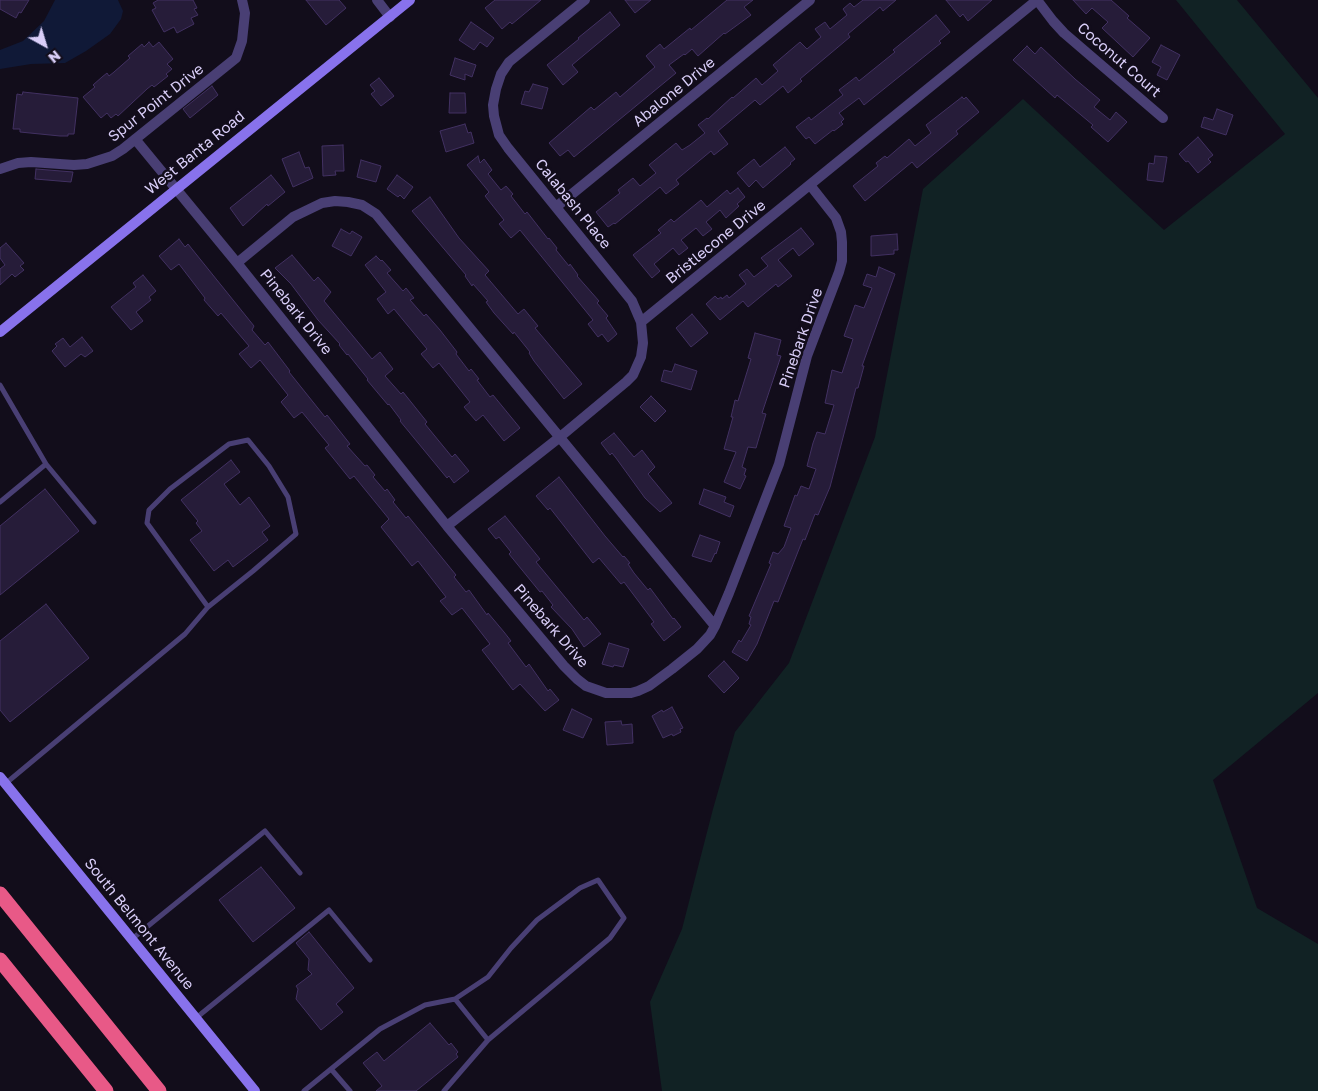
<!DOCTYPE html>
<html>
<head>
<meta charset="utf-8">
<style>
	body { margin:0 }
	#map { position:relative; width:1318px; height:1091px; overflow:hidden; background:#120d1b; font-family:"Golos Text",sans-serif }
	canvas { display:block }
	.north { position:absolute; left:20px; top:20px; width:50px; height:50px; -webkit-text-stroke:4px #120d1b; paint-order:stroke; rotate:141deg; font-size:14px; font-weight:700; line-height:20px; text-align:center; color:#d9cef8 }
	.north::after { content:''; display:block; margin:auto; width:18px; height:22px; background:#d9cef8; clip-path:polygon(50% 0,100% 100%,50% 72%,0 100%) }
</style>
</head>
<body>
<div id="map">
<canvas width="1318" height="1091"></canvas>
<div class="north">N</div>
</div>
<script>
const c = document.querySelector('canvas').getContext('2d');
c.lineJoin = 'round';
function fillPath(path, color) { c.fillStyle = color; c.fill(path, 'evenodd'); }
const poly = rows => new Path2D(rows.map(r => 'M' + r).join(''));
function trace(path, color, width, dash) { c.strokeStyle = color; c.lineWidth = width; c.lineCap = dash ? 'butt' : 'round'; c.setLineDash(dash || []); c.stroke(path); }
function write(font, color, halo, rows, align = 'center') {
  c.font = font + ' "Golos Text",sans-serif'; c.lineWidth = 5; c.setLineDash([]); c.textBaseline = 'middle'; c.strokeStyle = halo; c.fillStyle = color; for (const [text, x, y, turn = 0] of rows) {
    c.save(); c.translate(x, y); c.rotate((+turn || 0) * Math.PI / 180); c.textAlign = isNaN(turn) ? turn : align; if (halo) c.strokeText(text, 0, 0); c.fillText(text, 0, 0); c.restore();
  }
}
const green = poly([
	[1176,0,1237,0,1318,98,1318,693,1213,780,1257,908,1318,944,1318,1091,662,1091,650,1002,682,929,713,809,735,732,789,663,875,437,923,189,1023,99,1164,230,1285,134]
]);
const water = poly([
	[55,0,118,0,123,11,121,19,110,34,86,51,65,63,31,64,0,69,0,50,23,41,44,21]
]);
const building = poly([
	[0,0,29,0,21,13,19,12,16,18,0,9,0,0],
	[158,0,193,0,197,8,194,9,198,15,191,18,194,24,177,33,174,27,164,32,152,10,156,8,153,3,158,0],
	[306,0,339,0,346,8,326,25,306,0],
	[495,0,541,0,512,24,510,22,502,29,485,8,495,0],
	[625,0,651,0,635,13,625,0],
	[727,0,753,0,744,7,751,15,725,34,724,33,698,56,692,49,685,55,684,54,669,65,676,73,574,157,568,150,560,156,549,143,591,107,594,110,616,92,620,97,655,67,646,56,660,44,664,49,690,28,691,30,727,0],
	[863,0,896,0,883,11,880,7,848,34,850,37,800,79,802,81,788,93,783,86,760,105,755,100,718,131,728,144,714,155,711,151,676,180,679,184,666,194,660,187,615,224,614,223,608,227,596,212,620,193,618,190,633,178,640,186,656,173,649,165,676,143,682,150,690,145,705,133,698,125,707,118,708,119,732,97,733,98,756,78,762,85,778,71,773,65,800,42,807,49,821,37,815,29,825,22,830,29,847,15,843,9,850,3,854,7,863,0],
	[946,0,992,0,968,21,963,14,960,17,946,0],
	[1073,0,1111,0,1129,16,1127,18,1150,38,1133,57,1102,28,1108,22,1092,8,1086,14,1073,0],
	[610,12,620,25,572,65,578,72,563,85,547,65,579,39,578,38,610,12],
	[936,15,950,32,939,41,941,43,864,105,859,98,839,113,844,119,841,122,843,124,834,131,833,130,815,144,809,137,806,139,796,127,809,117,811,120,843,95,839,90,856,77,859,81,895,52,893,50,936,15],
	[471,22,494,38,487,47,480,42,474,50,459,40,471,22],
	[149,42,153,47,159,42,173,59,167,64,172,69,166,74,168,76,154,87,152,85,147,89,118,116,116,114,111,118,107,113,101,118,83,97,95,87,93,85,102,77,107,73,109,76,114,72,130,58,128,56,142,44,144,47,149,42],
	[1161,45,1180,55,1167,80,1157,75,1161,67,1152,62,1161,45],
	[1027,46,1035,54,1041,47,1075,79,1100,100,1094,107,1110,120,1116,112,1127,122,1108,142,1091,127,1093,125,1057,95,1055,98,1013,60,1027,46],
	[455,58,476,65,472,77,465,74,465,80,450,75,455,58],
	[379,78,394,96,381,106,371,94,375,91,370,85,379,78],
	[533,84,548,88,542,109,521,104,525,91,529,92,533,84],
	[212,86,218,95,190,118,183,109,212,86],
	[23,92,78,98,74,134,68,134,68,136,60,136,20,132,20,129,13,129,17,94,22,95,23,92],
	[450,93,465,93,466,113,449,113,450,93],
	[962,97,964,99,966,97,979,112,956,131,958,134,934,154,917,168,912,162,865,201,853,186,878,166,876,163,885,156,887,158,909,139,915,146,931,133,926,125,962,97],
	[1217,109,1233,115,1226,135,1201,127,1204,117,1213,120,1217,109],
	[465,124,468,133,471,132,474,143,446,152,440,131,465,124],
	[1198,137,1213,155,1208,159,1211,162,1198,173,1188,161,1186,162,1179,154,1198,137],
	[343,145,344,171,335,171,336,175,323,176,322,146,343,145],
	[785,147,795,159,790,163,791,164,763,188,756,180,749,187,737,173,754,159,760,167,785,147],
	[299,152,305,168,309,167,313,178,293,187,282,159,299,152],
	[478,156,480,163,484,159,492,170,488,174,501,190,506,186,513,194,511,196,525,214,527,212,548,239,549,238,557,248,556,250,569,266,570,264,578,275,577,276,599,301,597,303,608,316,606,318,617,334,608,342,602,334,598,337,588,324,593,320,520,230,511,238,499,224,504,220,485,196,489,192,467,165,478,156],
	[1155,156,1167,157,1163,182,1147,180,1149,163,1154,164,1155,156],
	[361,160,381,166,376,182,357,177,361,160],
	[36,169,73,172,71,182,35,179,36,169],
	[271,175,285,192,268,206,267,204,243,226,230,208,271,175],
	[397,175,413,187,404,199,400,195,398,197,387,189,397,175],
	[738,188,745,197,737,204,739,206,726,218,720,210,706,222,712,229,703,236,696,228,681,240,688,248,679,255,673,248,654,264,660,271,652,278,633,255,661,233,658,230,671,219,674,222,701,200,707,207,727,190,730,194,738,188],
	[430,197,459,238,489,271,485,275,518,314,524,309,538,326,535,328,582,384,564,399,534,361,529,353,530,352,514,332,513,334,494,313,486,302,488,301,473,284,472,286,465,276,466,275,412,211,430,197],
	[801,228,814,244,799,256,793,248,778,260,792,276,778,287,776,284,748,307,743,301,720,320,706,304,715,296,718,299,721,297,722,299,727,295,729,298,746,284,739,275,747,269,754,277,768,266,761,258,801,228],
	[341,229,350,234,352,231,362,237,351,256,332,246,341,229],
	[897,234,898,250,894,250,894,254,871,256,871,236,897,234],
	[179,239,185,247,188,244,196,254,254,326,252,330,265,345,268,342,290,371,289,372,325,417,327,415,350,444,347,446,365,466,367,465,375,475,373,477,385,491,387,489,395,500,393,502,406,518,408,516,456,575,454,577,466,592,469,590,487,615,488,613,504,632,511,641,508,643,526,667,529,664,548,691,550,689,559,700,545,711,520,684,513,690,482,650,490,644,462,608,452,615,440,601,446,597,418,561,412,566,381,527,389,519,354,476,350,479,325,448,329,445,302,412,294,418,281,402,288,395,260,360,251,368,239,354,249,346,221,313,218,316,204,300,205,298,179,264,171,270,159,256,179,239],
	[6,243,24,263,20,266,24,270,15,277,12,274,0,285,0,269,5,265,0,258,0,248,6,243],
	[292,255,314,281,318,277,331,292,324,301,372,359,380,352,393,369,385,376,401,394,403,392,427,422,425,424,452,457,455,454,469,471,454,483,449,476,447,478,400,421,401,420,389,404,388,405,367,380,368,379,348,354,347,355,339,345,340,344,318,320,291,284,275,268,292,255],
	[376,256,381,261,382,260,391,270,387,273,403,291,406,288,414,298,410,300,424,316,426,314,440,330,457,352,456,354,469,371,471,369,479,379,477,380,490,397,493,395,520,428,504,441,483,415,476,421,464,407,470,402,439,363,433,368,421,354,427,349,394,309,388,314,377,299,386,292,365,265,376,256],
	[879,267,895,274,862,366,864,366,858,388,856,388,830,487,818,515,815,514,805,540,803,539,778,602,774,601,757,644,747,661,732,652,739,640,741,642,751,625,749,624,751,617,749,616,771,564,769,563,773,552,778,554,784,547,791,528,784,526,795,495,797,496,801,486,809,489,816,469,807,466,813,443,817,432,825,434,834,405,825,403,832,370,842,373,853,339,844,336,855,305,864,308,872,288,863,285,867,274,876,277,879,267],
	[143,275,156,291,149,297,151,300,136,312,143,321,131,330,111,307,136,287,133,283,143,275],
	[692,314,708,333,691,347,676,328,692,314],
	[755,333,781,340,777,355,781,356,762,413,766,414,756,448,748,447,742,467,746,469,744,475,746,476,740,489,724,482,736,452,724,449,733,417,731,417,735,400,738,401,751,359,748,358,755,333],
	[82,337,93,351,85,357,81,354,65,367,52,351,57,346,55,344,63,338,70,347,82,337],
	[675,364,697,371,691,390,661,381,664,370,672,372,675,364],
	[651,396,666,411,655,422,640,407,651,396],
	[614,433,634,457,642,450,655,467,648,474,672,503,660,512,645,498,616,458,612,453,610,455,601,443,614,433],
	[231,460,240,472,224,484,240,505,249,497,270,526,262,532,268,540,233,567,228,560,214,571,190,540,202,531,196,523,198,521,181,500,231,460],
	[559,477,605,536,623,557,624,556,630,563,628,564,634,573,648,590,650,588,673,619,674,618,681,627,664,641,651,624,654,622,624,582,621,584,599,558,593,563,550,508,548,510,536,496,559,477],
	[45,489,79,531,0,595,0,526,45,489],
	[704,489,726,497,724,502,734,506,730,517,699,504,704,489],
	[505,516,540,559,536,562,584,620,587,617,601,634,584,647,572,629,551,607,553,605,542,591,540,592,509,554,511,552,499,537,496,539,488,529,505,516],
	[700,535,720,542,716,554,715,553,711,562,692,556,700,535],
	[46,604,89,658,10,722,0,710,0,641,46,604],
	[609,643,629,649,623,667,614,665,613,667,602,664,609,643],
	[724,661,739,678,724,693,708,676,724,661],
	[672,707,683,728,680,729,681,732,673,736,672,734,663,738,652,716,662,710,663,712,672,707],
	[572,709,592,719,583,738,563,730,572,709],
	[621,721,622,725,632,724,633,743,607,745,605,722,621,721],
	[261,867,295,908,253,942,219,900,261,867],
	[309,932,354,988,336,1004,343,1012,321,1030,296,999,298,989,296,986,312,974,308,970,309,959,296,943,309,932],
	[430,1023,449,1045,451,1043,458,1052,456,1054,458,1057,416,1091,376,1091,382,1086,363,1063,377,1052,384,1061,430,1023]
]);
const lane = poly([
	[0,385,46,464,0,502],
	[46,464,94,522],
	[5,784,185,634,208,607,147,523,149,510,170,489,229,444,248,440,269,466,288,497,296,534,253,571,208,607],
	[132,939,265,831,300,873],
	[196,1018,329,910,370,960],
	[331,1069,380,1029,425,1005,455,999,488,1040,610,938,624,918,598,880,580,888,537,920,511,948,488,977,455,999],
	[304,1091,331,1069,350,1091],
	[444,1091,488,1040]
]);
const street = poly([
	[377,0,390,17],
	[585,0,509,62,501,74,496,89,493,105,494,116,499,135,508,148,632,301,641,322],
	[1037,0,1053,21,1064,33,1163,118],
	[135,139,237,263,447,526,564,666,577,679,586,686,606,693,631,693,638,691,649,686,672,669,697,649,710,635,715,626,729,593,779,464,807,356,839,272,842,261,842,242,841,232,836,218,810,185],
	[0,169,18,163,31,162,74,165,87,164,112,156,123,149,236,58,242,41,245,13,242,0],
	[556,207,810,0],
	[237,263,293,217,322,203,335,201,348,202,362,205,376,214,715,626],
	[447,526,560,437,626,382,633,375,641,357,643,343,641,322,1037,0]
]);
const secondary = poly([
	[0,332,410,0],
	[0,777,255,1091]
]);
const highway = poly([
	[0,894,159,1091],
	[0,960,106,1091]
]);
const streetNames = [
	["Coconut Court",1119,60,41],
	["Abalone Drive",674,92,-39],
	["Spur Point Drive",156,103,-38],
	["West Banta Road",195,153,-39],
	["Calabash Place",573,204,51],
	["Bristlecone Drive",716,242,-39],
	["Pinebark Drive",296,312,51],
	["Pinebark Drive",801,338,-71],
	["Pinebark Drive",551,626,49],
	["South Belmont Avenue",139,924,51]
];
fillPath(green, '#112224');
fillPath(water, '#101937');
fillPath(building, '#261c39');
trace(building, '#423162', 1);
trace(lane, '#493f74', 5);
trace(street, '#493f74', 10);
trace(secondary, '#8872ec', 10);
trace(highway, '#e85987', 15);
write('15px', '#d9cef8', '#120d1b', streetNames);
</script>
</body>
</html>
